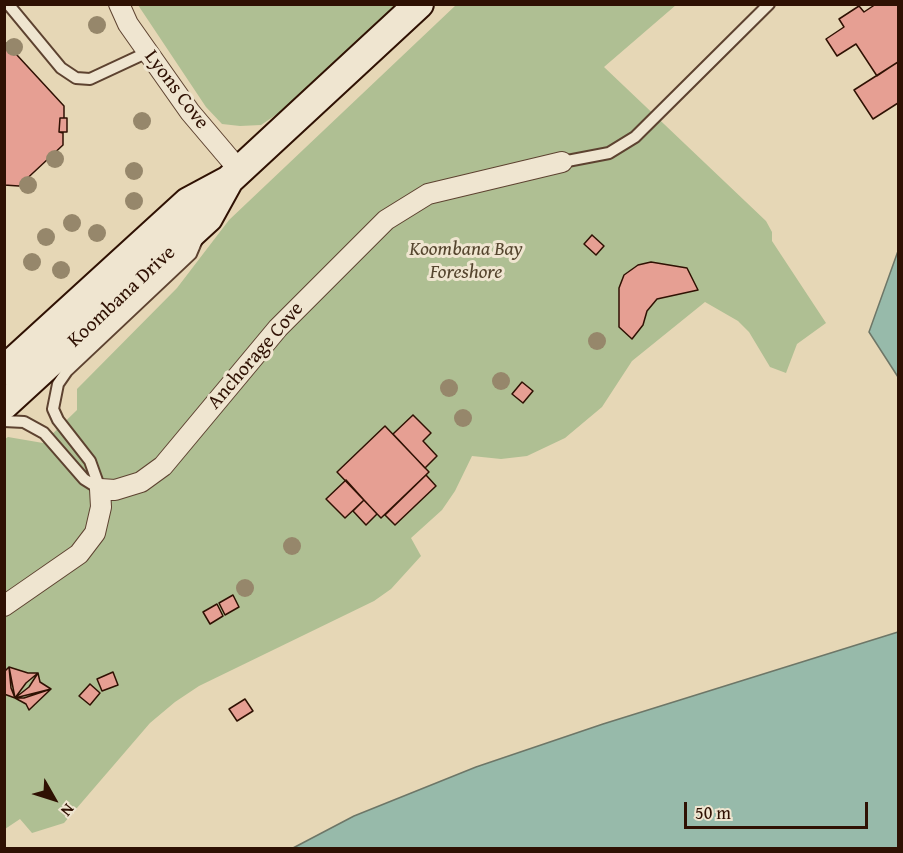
<!DOCTYPE html>
<html>
<head>
<meta charset="utf-8">
<style>
	body { margin:0 }
	#map { position:relative; width:903px; height:853px; overflow:hidden; background:#e6d7b6; font-family:"Gentium Book Plus",serif }
	canvas { display:block }
	.frame { position:absolute; inset:0; border:6px solid #2f1103; pointer-events:none }
	.north { position:absolute; left:24px; top:769px; width:60px; height:60px; -webkit-text-stroke:4px #efe5d0; paint-order:stroke; rotate:129deg; font-size:16px; font-weight:700; line-height:24px; text-align:center; color:#2f1103 }
	.north::after { content:''; display:block; margin:auto; width:21px; height:27px; background:#2f1103; clip-path:polygon(50% 0,100% 100%,50% 72%,0 100%) }
	.scale { position:absolute; left:684px; top:802px; width:184px; height:27px; box-sizing:border-box; border:3px solid #2f1103; border-top:0; padding-left:8px; font-size:18px; line-height:21px; white-space:nowrap; color:#2f1103; -webkit-text-stroke:4px #efe5d0; paint-order:stroke }
</style>
</head>
<body>
<div id="map">
<canvas width="903" height="853"></canvas>
<div class="frame"></div>
<div class="north">N</div>
<div class="scale">50 m</div>
</div>
<script>
const c = document.querySelector('canvas').getContext('2d');
c.lineJoin = 'round';
function fillPath(path, color) { c.fillStyle = color; c.fill(path, 'evenodd'); }
const poly = rows => new Path2D(rows.map(r => 'M' + r).join(''));
function trace(path, color, width, dash) { c.strokeStyle = color; c.lineWidth = width; c.lineCap = dash ? 'butt' : 'round'; c.setLineDash(dash || []); c.stroke(path); }
function write(font, color, halo, rows, align = 'center') {
  c.font = font + ' "Gentium Book Plus",serif'; c.lineWidth = 6; c.setLineDash([]); c.textBaseline = 'middle'; c.strokeStyle = halo; c.fillStyle = color; for (const [text, x, y, turn = 0] of rows) {
    c.save(); c.translate(x, y); c.rotate((+turn || 0) * Math.PI / 180); c.textAlign = isNaN(turn) ? turn : align; if (halo) c.strokeText(text, 0, 0); c.fillText(text, 0, 0); c.restore();
  }
}
const green = poly([
	[138,5,396,5,283,110,261,125,240,126,222,124,206,107],
	[456,5,676,5,604,67,766,221,772,232,772,241,826,323,797,344,786,373,770,367,749,332,738,321,705,302,632,361,602,407,565,438,527,456,501,459,472,456,455,491,442,510,411,538,421,556,391,589,374,601,199,686,175,702,150,723,64,823,32,833,20,819,5,829,5,439,8,437,43,443,77,410,77,389,177,288,229,220]
]);
const water = poly([
	[898,251,898,377,869,332,898,251],
	[898,632,898,848,293,848,354,816,476,767,603,724,898,632]
]);
const building = poly([
	[876,4,898,4,898,62,877,76,856,44,837,56,826,39,844,27,839,19,859,6,864,12,876,4],
	[4,41,64,106,64,118,60,118,59,132,63,133,63,145,19,186,4,185,4,41],
	[898,62,898,103,873,119,854,90,898,62],
	[60,118,67,118,67,132,59,132,60,118],
	[592,235,604,246,596,255,584,244,592,235],
	[651,262,687,268,698,290,657,299,647,311,643,325,632,339,619,327,619,288,624,275,638,265,651,262],
	[522,382,533,391,523,403,512,394,522,382],
	[413,415,431,433,423,441,437,456,425,468,393,434,413,415],
	[385,426,429,472,381,518,337,472,385,426],
	[426,475,436,486,395,525,385,515,426,475],
	[346,480,364,500,345,518,326,499,346,480],
	[364,500,377,514,366,525,353,511,364,500],
	[233,595,239,607,225,615,219,603,233,595],
	[217,604,223,616,210,624,203,612,217,604],
	[9,667,11,688,15,698,4,694,4,672,9,667],
	[9,667,28,673,38,673,26,683,15,698,9,667],
	[113,672,118,685,102,691,97,679,113,672],
	[38,673,40,682,51,689,15,698,29,687,38,673],
	[90,684,100,693,90,705,79,696,90,684],
	[51,689,29,710,26,704,15,698,24,698,51,689],
	[245,699,253,711,237,721,229,709,245,699]
]);
const lane = poly([
	[8,4,61,68,76,78,90,79,148,52],
	[562,162,609,153,635,137,769,4],
	[4,421,24,422,44,433,84,479,100,489],
	[100,489,90,461,58,420,53,409,58,384,67,371,191,254,197,240]
]);
const street = poly([
	[119,4,128,24,190,112,240,171],
	[4,606,79,554,95,533,101,507,100,489,115,490,141,482,163,466,278,328,386,220,428,194,562,162]
]);
const secondary = poly([
	[4,370,188,202,229,180,419,4],
	[4,405,208,218,229,180]
]);
const trees = [
	[97,25],
	[14,47],
	[142,121],
	[55,159],
	[134,171],
	[28,185],
	[134,201],
	[72,223],
	[97,233],
	[46,237],
	[32,262],
	[61,270],
	[597,341],
	[501,381],
	[449,388],
	[463,418],
	[292,546],
	[245,588]
];
const streetNames = [
	["Lyons Cove",176,90,53],
	["Koombana Drive",122,297,-43],
	["Anchorage Cove",256,356,-49]
];
const parkNames = [
	["Koombana Bay",466,250],
	["Foreshore",466,273]
];
fillPath(green, '#afbf93');
fillPath(water, '#97baaa');
trace(water, '#6d7667', 1.5);
fillPath(building, '#e69f93');
trace(building, '#2f1103', 1.5);
trace(lane, '#5d4230', 14);
trace(street, '#5d4230', 22);
trace(secondary, '#2f1103', 32);
trace(lane, '#efe5d0', 10);
trace(street, '#efe5d0', 20);
trace(secondary, '#efe5d0', 28);
c.fillStyle = '#96876b';
for (const [x, y] of trees) { c.beginPath(); c.arc(x, y, 9, 0, 2 * Math.PI); c.fill(); }
write('20px', '#2f1103', '#efe5d0', streetNames);
write('italic 20px', '#55452e', '#efe5d0', parkNames);
</script>
</body>
</html>
